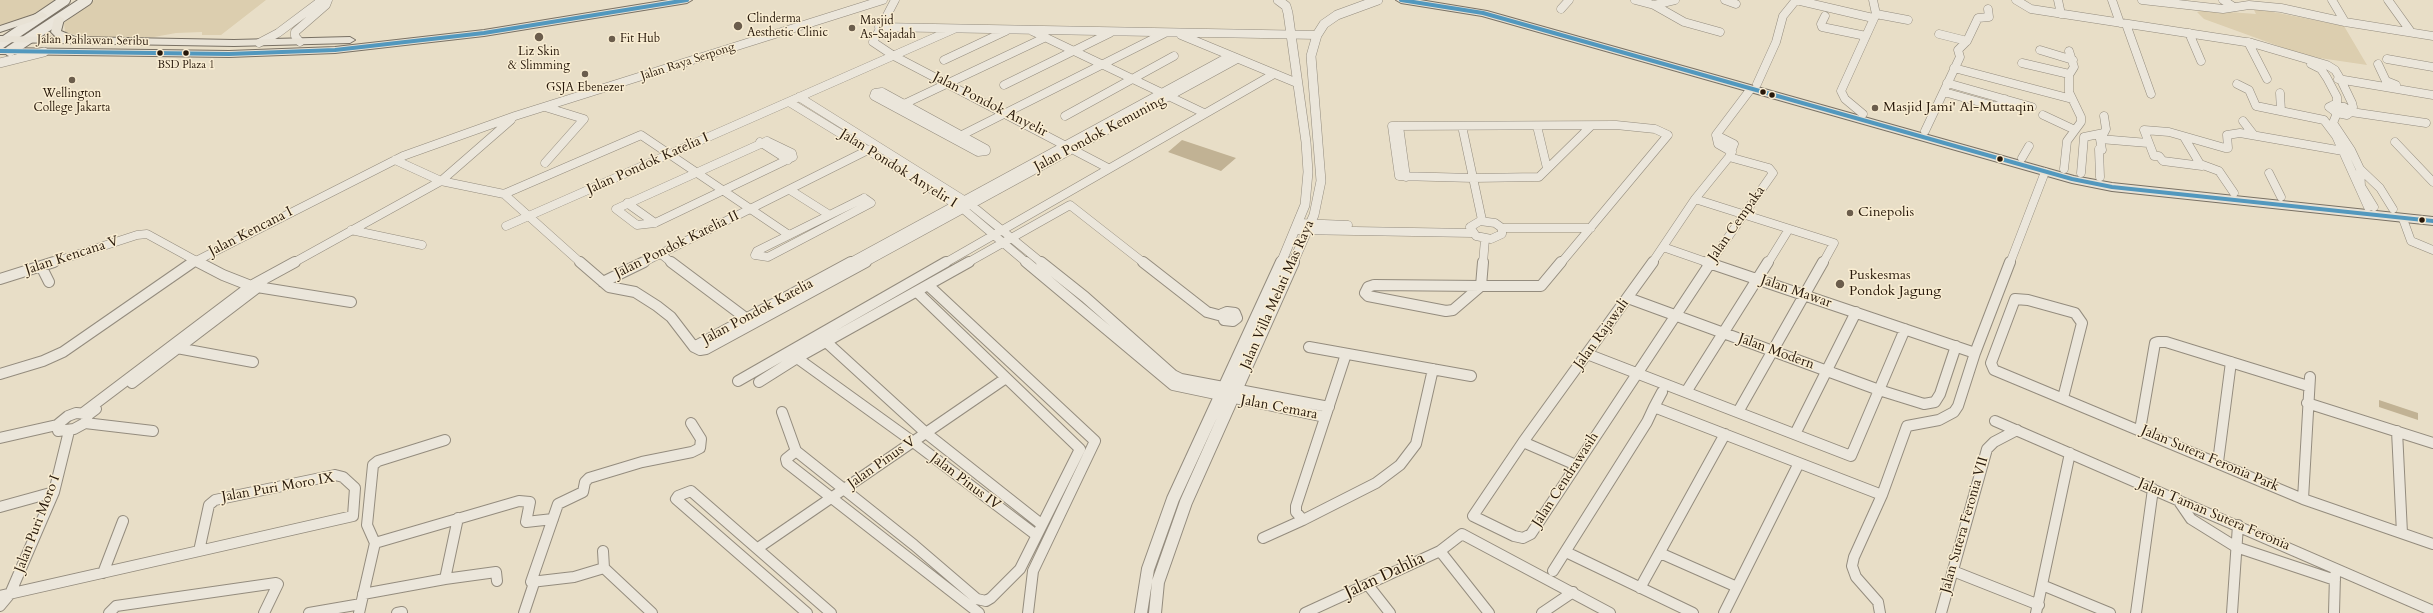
<!DOCTYPE html>
<html>
<head>
<meta charset="utf-8">
<style>
	body { margin:0 }
	canvas { display:block; background:#e8dec7 }
</style>
</head>
<body>
<canvas width="2433" height="613"></canvas>
<script>
const c = document.querySelector('canvas').getContext('2d');
c.lineJoin = 'round';
function fillPath(path, color) { c.fillStyle = color; c.fill(path, 'evenodd'); }
const poly = rows => new Path2D(rows.map(r => 'M' + r).join(''));
function trace(path, color, width, dash) { c.strokeStyle = color; c.lineWidth = width; c.lineCap = dash ? 'butt' : 'round'; c.setLineDash(dash || []); c.stroke(path); }
function write(font, color, halo, rows, align = 'center') {
  c.font = font + ' Cardo,serif'; c.lineWidth = 3; c.setLineDash([]); c.textBaseline = 'middle'; c.strokeStyle = halo; c.fillStyle = color; for (const [text, x, y, turn = 0] of rows) {
    c.save(); c.translate(x, y); c.rotate((+turn || 0) * Math.PI / 180); c.textAlign = isNaN(turn) ? turn : align; if (halo) c.strokeText(text, 0, 0); c.fillText(text, 0, 0); c.restore();
  }
}
const green = poly([
	[0,0,58,0,33,16,0,27],
	[94,0,266,0,221,35,202,35,202,32,176,33,154,37,84,37,65,32,64,23],
	[2253,8,2344,26,2367,65,2306,56,2204,19,2197,12,2203,10,2256,14]
]);
const water = poly([
	[1182,140,1236,158,1221,171,1168,152],
	[2379,400,2418,413,2418,420,2379,407]
]);
const minorFar1 = poly([
	[1635,0,1654,5,1675,0],
	[1725,0,1736,4],
	[1796,0,1873,18],
	[2016,0,2031,9,2252,43,2327,65,2335,70,2341,80,2352,103,2353,107,2349,110],
	[2058,0,2061,14],
	[2112,0,2120,23],
	[2142,0,2223,9,2249,5,2281,8,2345,22,2433,36],
	[2223,0,2234,7],
	[2332,0,2345,22],
	[2388,0,2411,32],
	[1654,5,1684,22,1720,32],
	[1561,9,1569,0],
	[1876,14,1908,20],
	[1825,16,1821,24,1822,27,1866,36],
	[2126,24,2151,94],
	[879,27,1317,35],
	[1032,31,1204,113],
	[2189,33,2201,61],
	[1939,34,1967,41],
	[1181,35,1297,83],
	[300,42,295,36,295,32,326,5,328,0],
	[873,42,894,56,1108,168],
	[873,42,895,0],
	[2248,42,2267,79],
	[259,43,278,33,318,3,326,0],
	[2040,50,2073,60],
	[2387,59,2433,67],
	[944,60,1006,31],
	[2022,63,2069,74],
	[2311,64,2321,69,2327,78,2337,97,2337,106],
	[2378,64,2386,81,2396,85],
	[1954,68,2072,99],
	[2338,79,2433,95],
	[1947,83,2032,107],
	[1757,84,1776,42,1783,16,1796,0],
	[2237,84,2249,90,2256,106,2324,120,2336,136,2368,207],
	[1004,85,1110,33],
	[882,92,986,149,986,151,978,152,874,96,875,93,882,92],
	[1944,92,1994,106,2003,105,2005,99],
	[2280,93,2281,111],
	[799,97,970,204,1042,263],
	[789,102,962,208,1027,263],
	[904,104,1044,38],
	[2333,105,2344,107,2351,112,2347,115,2337,113,2329,107,2333,105],
	[545,107,584,119,545,163],
	[2351,112,2426,123],
	[2337,113,2333,123,2351,150,2360,169,2361,186,2374,207],
	[1863,114,1845,99,1841,91,1876,14,1873,0],
	[2043,115,2075,130],
	[1065,116,1174,56],
	[2243,121,2253,134],
	[1399,126,1406,177],
	[1462,126,1482,220],
	[1537,126,1547,168],
	[1925,131,1960,57,1958,50,1967,41,1978,18,1989,17,1988,9],
	[1716,135,1734,144,1729,157],
	[958,137,1165,33],
	[2184,137,2200,164,2219,171,2234,193],
	[767,141,792,153,793,157,655,223,637,225,616,209,767,141],
	[760,142,788,160],
	[2395,142,2433,182],
	[1732,152,1718,144,1716,135,1750,90],
	[2022,158,2029,146],
	[395,160,441,181,504,194],
	[2202,166,2163,161,2159,156,2154,156,2144,130,2169,132,2225,148,2228,148,2227,135,2240,133,2343,151],
	[2064,169,2067,141,2081,122,2081,117,2069,92,2069,75,2074,67,2069,51],
	[2360,169,2380,188,2393,209],
	[2081,173,2084,137,2104,133,2106,129,2104,116],
	[2269,173,2281,197],
	[2100,177,2099,149,2102,150,2100,139,2148,143],
	[790,190,828,214],
	[864,198,871,203,768,257,755,255,757,251,864,198],
	[1695,199,1834,243,1823,263],
	[627,203,655,223],
	[2403,219,2411,241,2433,250],
	[1480,221,1495,223,1502,228,1502,234,1491,239,1476,236,1470,227,1480,221],
	[1299,223,1348,225],
	[506,226,954,29],
	[1502,228,1591,228],
	[351,230,422,245],
	[1296,230,1472,233],
	[1663,247,1709,263],
	[661,254,672,263],
	[51,263,137,235,147,234,200,263],
	[192,263,403,156,515,116,883,0],
	[293,263,441,181,511,120],
	[581,263,504,194,641,135,789,235],
	[642,263,868,150],
	[849,263,1230,56],
	[864,263,1237,59],
	[945,263,1274,74],
	[967,263,1070,205,1144,263],
	[1483,263,1485,239],
	[1561,263,1668,135,1655,129,1616,125,1392,126,1399,176,1473,178,1539,177,1591,126],
	[1652,263,1695,199,1729,157],
	[1710,263,1773,173,1769,168,1729,157],
	[1768,263,1789,229],
	[2010,263,2045,172]
]);
const minor = poly([
	[198,262,223,275,251,286,351,302],
	[580,262,609,287,635,292,657,306,671,317,694,347],
	[671,262,751,322],
	[851,262,694,347,700,350,706,349,866,262],
	[1026,262,1173,385,1325,417],
	[1041,262,1085,297,1173,375,1181,379,1329,407],
	[1143,262,1207,312,1222,316],
	[1653,262,1523,442,1473,516,1514,536,1523,538,1531,534,1711,262],
	[1706,262,1975,353],
	[41,266,49,282],
	[0,279,54,262],
	[603,282,644,262],
	[1374,285,1481,286,1453,310,1446,311,1368,296,1365,293,1368,287,1374,285],
	[929,286,1095,441,1033,571,1028,613],
	[1481,286,1541,286,1561,262],
	[1481,286,1483,262],
	[1628,298,1879,390,1924,404,1935,402,1940,394,1956,346],
	[1227,312,1235,313,1237,318,1233,321,1224,320,1222,314,1227,312],
	[823,339,926,433,1041,524],
	[1309,347,1471,376],
	[177,348,253,362],
	[1346,354,1296,506,1296,512,1303,520,1376,483,1400,465,1416,444,1433,369],
	[1587,354,1851,456,1905,329],
	[797,358,912,441,1036,535],
	[0,374,43,361,63,352,193,262],
	[738,381,946,262],
	[759,382,797,358,969,262],
	[132,383,262,284],
	[1686,392,1768,262],
	[2063,398,2082,323,2075,313,2028,300,2015,299,1991,363,1994,370,2303,499,2433,544],
	[2307,403,2433,443],
	[1654,407,1662,392],
	[782,412,796,451,914,545,977,599,986,601,991,598,1020,569,1080,449,917,292],
	[1738,412,1823,262],
	[83,413,251,286,295,262],
	[1995,421,2433,611],
	[85,423,153,431],
	[57,425,58,431,74,429,85,423,88,415,96,409],
	[57,425,68,416,76,413,87,414],
	[2140,430,2155,343,2158,342,2166,342,2308,386],
	[2397,431,2402,533],
	[1795,434,1856,312],
	[0,438,57,425],
	[1523,442,1576,465],
	[796,451,786,459,787,463,979,613],
	[2218,462,2231,362],
	[335,475,343,477,355,488,353,516,199,551,209,505,215,500,335,475],
	[2303,499,2310,377],
	[2178,500,2191,519,2236,547,2335,580],
	[0,507,54,492],
	[458,518,445,579,496,572,497,581],
	[1263,538,1303,520],
	[375,543,519,501,530,502,526,522,553,519],
	[758,548,1006,378],
	[603,551,604,568,652,613],
	[1440,551,1489,613],
	[1566,552,1693,613],
	[1660,553,1737,587],
	[604,568,574,577,531,582,558,504,583,492,585,482,589,478,642,462,692,452,700,448,701,439,691,423],
	[1553,571,1647,422,1654,407,1882,495],
	[1953,571,2039,605],
	[103,573,123,521],
	[1368,585,1390,613],
	[2042,585,2110,613],
	[1640,588,1725,434],
	[363,594,445,579],
	[0,596,199,551],
	[0,606,10,594,54,492,69,431],
	[109,613,116,606,276,583,278,584,264,613],
	[309,613,361,604],
	[359,613,375,543,367,525,373,465,378,461,445,440],
	[397,613,402,612],
	[524,613,534,583],
	[807,613,676,499,678,496,691,491,831,613],
	[1305,613,1440,551,1462,534,1610,613],
	[1542,613,1573,592],
	[1724,613,1799,463],
	[1880,613,1878,602,1856,577,1852,566,1854,557,1882,495,1907,426,1939,420,1954,412,1958,406,1975,353,2010,262],
	[1941,613,1987,449,1994,442,2017,430],
	[2036,613,2070,453],
	[2136,613,2153,489],
	[2232,613,2238,525],
	[2334,613,2335,575]
]);
const tertiaryFar1 = poly([
	[1278,0,1286,6,1288,13,1306,142,1308,172,1305,205,1281,263],
	[0,63,44,52],
	[1293,263,1314,215,1321,181,1311,56,1317,35,1324,24,1337,15,1378,0]
]);
const tertiary = poly([
	[1141,613,1148,569,1173,499,1282,262],
	[1155,613,1158,582,1186,502,1293,262]
]);
const secondary = poly([
	[0,44,65,0],
	[10,51,87,0]
]);
const primary = poly([
	[668,0,692,0,687,3,484,36,335,53,229,57,0,54,0,48,229,51,335,47,484,30,668,0],
	[1396,0,1420,0,1487,11,2074,176,2112,183,2433,217,2433,225,2112,191,2072,183,1482,16,1401,3,1396,0],
	[42,12,47,15,46,17,0,32,0,26,42,12],
	[59,16,64,19,61,31,75,37,234,40,350,37,355,40,350,43,234,46,0,42,0,36,56,37,51,32,54,19,59,16]
]);
const bus1 = poly([
	[1401,0,1483,13,2072,179,2112,187,2433,221],
	[0,51,229,54,335,50,484,33,687,0]
]);
const markers = [
	[738,26,5,"#6b5d4c"],
	[852,28,4,"#6b5d4c"],
	[539,37,5,"#6b5d4c"],
	[612,39,4,"#6b5d4c"],
	[160,53,3.5,"#27180a"],
	[186,53,3.5,"#27180a"],
	[585,74,4,"#6b5d4c"],
	[72,80,4,"#6b5d4c"],
	[1763,92,3.5,"#27180a"],
	[1772,95,3.5,"#27180a"],
	[1875,108,4,"#6b5d4c"],
	[2000,159,3.5,"#27180a"],
	[1850,213,4,"#6b5d4c"],
	[2422,220,3.5,"#27180a"],
	[1840,284,5,"#6b5d4c"]
];
const farBusnames = [
	["BSD Plaza 1",186,65]
];
const farPoinames = [
	["Clinderma",747,19],
	["Aesthetic Clinic",747,33],
	["Masjid",860,21],
	["As-Sajadah",860,35],
	["Fit Hub",620,39],
	["Liz Skin",539,52,"center"],
	["& Slimming",539,66,"center"],
	["GSJA Ebenezer",585,88,"center"],
	["Wellington",72,94,"center"],
	["College Jakarta",72,108,"center"]
];
const farStreetnames = [
	["Jalan Pahlawan Seribu",93,41,1],
	["Jalan Raya Serpong",688,62,-18]
];
const streetNames = [
	["Jalan Pondok Anyelir",990,105,27],
	["Jalan Pondok Kemuning",1100,134,-28],
	["Jalan Pondok Katelia I",648,164,-24],
	["Jalan Pondok Anyelir I",898,169,32],
	["Jalan Cempaka",1737,224,-55],
	["Jalan Kencana I",251,232,-27],
	["Jalan Pondok Katelia II",677,245,-26],
	["Jalan Kencana V",72,256,-18],
	["Jalan Mawar",1796,292,19],
	["Jalan Villa Melati Mas Raya",1278,295,-66],
	["Jalan Pondok Katelia",758,312,-28],
	["Jalan Rajawali",1602,334,-54],
	["Jalan Modern",1776,352,20],
	["Jalan Cemara",1279,408,11],
	["Jalan Sutera Feronia Park",2210,459,23],
	["Jalan Pinus V",882,463,-35],
	["Jalan Cendrawasih",1566,480,-57],
	["Jalan Pinus IV",965,482,37],
	["Jalan Puri Moro IX",278,488,-10],
	["Jalan Taman Sutera Feronia",2214,515,23],
	["Jalan Puri Moro I",38,524,-69],
	["Jalan Sutera Feronia VII",1965,525,-74]
];
const poiNames = [
	["Masjid Jami' Al-Muttaqin",1883,108],
	["Cinepolis",1858,213],
	["Puskesmas",1849,276],
	["Pondok Jagung",1849,292]
];
const nearStreetnames = [
	["Jalan Dahlia",1385,576,-25]
];
fillPath(green, '#dcceaf');
fillPath(water, '#c1b294');
trace(minorFar1, '#948c7e', 9);
trace(minor, '#948c7e', 12);
trace(tertiaryFar1, '#948c7e', 10);
trace(tertiary, '#948c7e', 14);
trace(secondary, '#797164', 12);
trace(primary, '#797164', 2);
trace(minorFar1, '#ebe6db', 8);
trace(minor, '#ebe6db', 10);
trace(tertiaryFar1, '#ebe6db', 9);
trace(tertiary, '#ebe6db', 12);
trace(secondary, '#ebe6db', 10);
fillPath(primary, '#e8e2d5');
trace(bus1, '#5298be', 4);
for (const [x, y, r, color] of markers) { const dot = new Path2D(); dot.arc(x, y, r, 0, 2 * Math.PI); c.fillStyle = color; c.fill(dot); trace(dot, '#f9edd2', 1.5); }
write('11px', '#27180a', '#f9edd2', farBusnames);
write('12px', '#27180a', '#f9edd2', farPoinames, 'left');
write('12px', '#27180a', '#f9edd2', farStreetnames);
write('14px', '#27180a', '#f9edd2', streetNames);
write('14px', '#27180a', '#f9edd2', poiNames, 'left');
write('17px', '#27180a', '#f9edd2', nearStreetnames);
</script>
</body>
</html>
